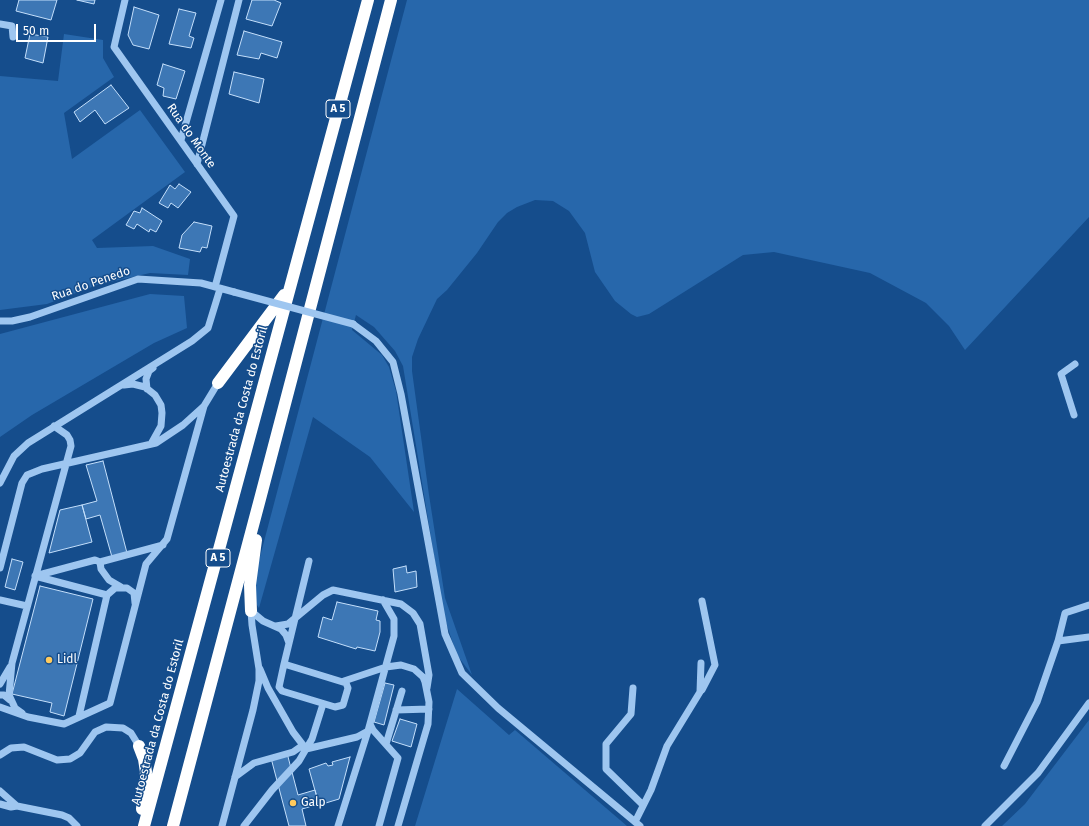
<!DOCTYPE html>
<html>
<head>
<meta charset="utf-8">
<style>
	body { margin:0 }
	#map { position:relative; width:1089px; height:826px; overflow:hidden; background:#154d8c; font-family:"Fira Sans",sans-serif }
	canvas { display:block }
	.scale { position:absolute; left:16px; top:24px; width:80px; height:18px; box-sizing:border-box; border:2px solid #fff; border-top:0; padding-left:5px; font-size:12px; line-height:14px; white-space:nowrap; color:#fff; -webkit-text-stroke:3px #154d8c; paint-order:stroke }
</style>
</head>
<body>
<div id="map">
<canvas width="1089" height="826"></canvas>
<div class="scale">50 m</div>
</div>
<script>
const c = document.querySelector('canvas').getContext('2d');
c.lineJoin = 'round';
function fillPath(path, color) { c.fillStyle = color; c.fill(path, 'evenodd'); }
const poly = rows => new Path2D(rows.map(r => 'M' + r).join(''));
function trace(path, color, width, dash) { c.strokeStyle = color; c.lineWidth = width; c.lineCap = dash ? 'butt' : 'round'; c.setLineDash(dash || []); c.stroke(path); }
function write(font, color, halo, rows, align = 'center') {
  c.font = font + ' "Fira Sans",sans-serif'; c.lineWidth = 3; c.setLineDash([]); c.textBaseline = 'middle'; c.strokeStyle = halo; c.fillStyle = color; for (const [text, x, y, turn = 0] of rows) {
    c.save(); c.translate(x, y); c.rotate((+turn || 0) * Math.PI / 180); c.textAlign = isNaN(turn) ? turn : align; if (halo) c.strokeText(text, 0, 0); c.fillText(text, 0, 0); c.restore();
  }
}
const green = poly([
	[407,0,1089,0,1089,217,965,350,949,326,926,303,870,273,774,252,743,255,649,314,637,317,631,314,615,301,595,272,585,233,569,211,553,201,535,200,517,207,507,213,498,222,477,253,447,290,437,299,418,339,412,357,412,371,429,495,445,598,472,675,457,655,444,617,403,366,395,351,374,327,356,315,352,330,382,355,389,367,396,391,414,512,370,457,313,417,259,608,255,602,255,584,257,568],
	[64,34,103,40,103,58,114,77,64,113,72,159,140,110,185,172,92,240,97,248,153,246,190,259,188,275,150,273,97,285,47,304,0,310,0,76,58,81],
	[150,294,184,296,187,328,154,343,32,415,0,437,0,334],
	[457,689,509,735,515,730,627,826,415,826],
	[1089,720,1089,826,1002,826,1025,804]
]);
const building = poly([
	[19,0,57,0,51,20,16,11,19,0],
	[77,0,95,0,94,4,77,0],
	[252,0,274,0,281,3,272,26,246,19,252,0],
	[134,7,159,15,149,49,133,45,128,35,134,7],
	[179,9,196,13,189,36,194,38,191,48,169,44,179,9],
	[244,31,282,42,277,58,261,53,259,59,237,55,244,31],
	[30,34,48,37,43,63,25,58,30,34],
	[163,64,185,71,176,99,163,96,164,88,157,85,163,64],
	[234,72,264,79,259,103,229,94,234,72],
	[111,85,129,108,105,124,95,110,80,122,74,112,111,85],
	[179,184,191,192,178,208,171,203,168,208,159,203,170,185,175,189,179,184],
	[142,208,162,221,156,232,150,229,149,232,137,224,134,229,126,225,134,211,140,213,142,208],
	[194,222,212,226,207,248,202,247,200,252,179,248,182,235,194,222],
	[103,461,127,553,112,557,100,515,86,519,82,505,97,501,86,465,103,461],
	[82,505,92,542,49,553,60,510,82,505],
	[12,559,23,562,15,590,5,587,12,559],
	[406,566,407,573,416,571,417,587,395,592,393,569,406,566],
	[40,586,93,599,64,716,50,712,52,703,12,694,40,586],
	[337,602,378,611,376,620,380,621,380,632,375,651,357,647,356,649,318,637,323,617,332,620,337,602],
	[385,683,394,685,384,725,374,722,385,683],
	[400,719,417,724,411,747,392,741,400,719],
	[287,753,298,795,315,790,319,804,302,809,306,826,289,826,271,758,287,753],
	[350,757,339,799,319,805,309,769,326,763,328,766,333,765,332,762,350,757]
]);
const minor = poly([
	[125,0,114,47,234,216,215,287],
	[0,24,12,26,13,37],
	[181,140,221,0],
	[197,164,239,0],
	[0,321,12,321,30,317,138,279,201,283,234,292],
	[353,324,376,341,393,362,401,394,445,634,462,673,498,708,640,826],
	[124,385,133,384,145,387,155,395,161,405,162,413,161,426,151,444],
	[147,389,146,379,149,371,153,368],
	[1074,415,1061,374,1075,364],
	[0,483,14,456,28,443,192,341,208,328,220,289],
	[100,562,101,569,109,580,121,587],
	[0,568,22,483,27,475,42,469,156,443,183,425,204,406,218,383],
	[35,576,95,560,100,562,163,545],
	[35,576,107,595],
	[0,600,27,606],
	[251,611,263,621,281,629,286,635,289,643],
	[276,626,288,624,323,595,333,590,401,604,413,613,420,624,429,675,427,688],
	[1058,641,1065,613,1089,605],
	[284,664,346,683,348,688,343,705,335,707,282,691,279,687,284,664],
	[284,664,309,561],
	[260,669,268,688,293,732,306,749,312,739,323,704],
	[344,681,386,667,401,665,414,669,423,677,425,682,429,702,428,724,398,826],
	[0,684,10,667],
	[633,688,631,714,606,744,606,769,643,805],
	[702,690,715,665,702,601],
	[0,695,4,695,10,700],
	[0,707,28,717,64,724,110,703,146,564,167,539,204,406],
	[396,710,429,709],
	[22,713,15,708,9,695,12,663,71,446,70,440,67,435,54,426],
	[79,716,107,595,115,588,127,588,134,593,135,603],
	[370,724,373,730,398,758,379,826],
	[386,744,402,691],
	[0,755,11,748,24,747,57,760,70,759,80,753,95,732,106,727,123,728,131,733,139,746],
	[1004,766,1037,702,1058,641,1089,637],
	[235,777,254,763,293,752,303,745],
	[0,791,17,806],
	[0,804,11,807,17,806,62,815,69,818,77,826],
	[635,822,651,790,667,746,700,692,701,663],
	[222,826,253,710,259,681,259,669,252,625,251,611],
	[244,826,272,790,299,761,306,749,357,737,368,731],
	[338,826,368,731,394,636,394,619,383,600],
	[985,826,1038,773,1089,703]
]);
const highway = poly([
	[218,383,284,295],
	[251,611,250,585,256,540],
	[139,746,144,759,146,772,142,809],
	[144,826,368,0],
	[173,826,260,499,391,0]
]);
const minorBridge = poly([
	[234,292,353,324]
]);
const markers = [
	[49,660,4,"#ffca5d"],
	[293,803,4,"#ffca5d"]
];
const shields = [
	[338,109,24],
	[218,558,24]
];
const shieldNames = [
	["A 5",338,109],
	["A 5",218,558]
];
const streetNames = [
	["Rua do Monte",191,136,55],
	["Rua do Penedo",91,284,-19],
	["Autoestrada da Costa do Estoril",242,409,-75],
	["Autoestrada da Costa do Estoril",158,722,-75]
];
const poiNames = [
	["Lidl",57,660],
	["Galp",301,803]
];
fillPath(green, '#2767ab');
fillPath(building, '#3d77b5');
trace(building, '#c4dffb', 1);
trace(minor, '#9ec6f0', 7);
trace(highway, '#fff', 12);
trace(minorBridge, '#9ec6f0', 7);
for (const [x, y, r, color] of markers) { const dot = new Path2D(); dot.arc(x, y, r, 0, 2 * Math.PI); c.fillStyle = color; c.fill(dot); trace(dot, '#154d8c', 1.5); }
for (const [x, y, w] of shields) { const box = new Path2D(); box.roundRect(x - w / 2, y - 9, w, 18, 3); c.fillStyle = '#154d8c'; c.fill(box); trace(box, '#fff', 1); }
write('bold 11px', '#fff', null, shieldNames);
write('12px', '#fff', '#154d8c', streetNames);
write('12px', '#fff', '#154d8c', poiNames, 'left');
</script>
</body>
</html>
